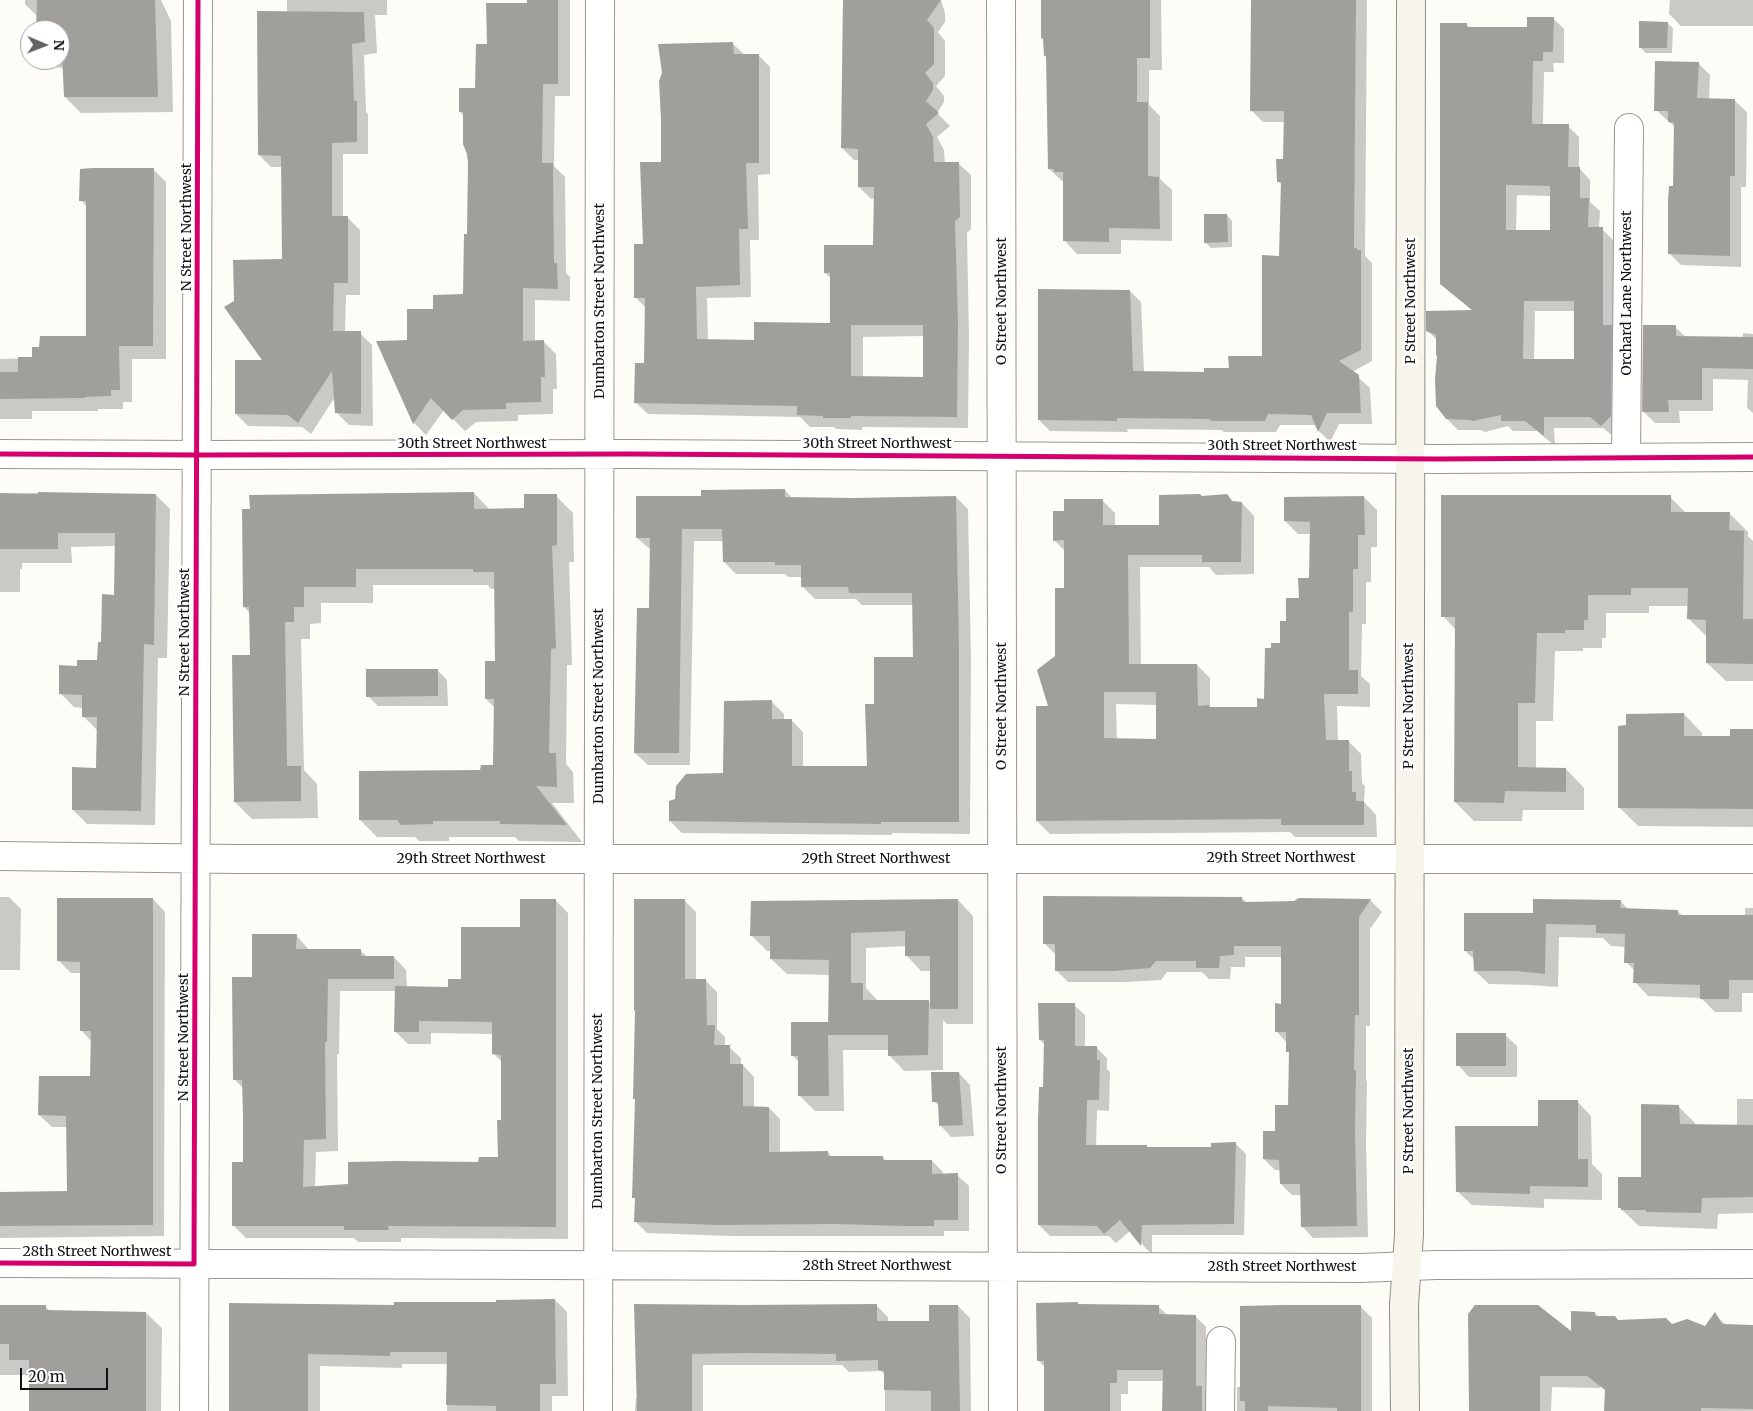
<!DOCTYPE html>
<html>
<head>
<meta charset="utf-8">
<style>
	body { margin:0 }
	#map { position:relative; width:1753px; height:1411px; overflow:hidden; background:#fdfcf7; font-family:Merriweather,serif }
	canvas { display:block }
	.north { position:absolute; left:20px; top:20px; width:50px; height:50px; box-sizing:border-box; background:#fff; border:1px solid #a0a0a0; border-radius:50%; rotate:91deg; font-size:14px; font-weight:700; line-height:20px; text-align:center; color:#111 }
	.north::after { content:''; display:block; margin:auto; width:18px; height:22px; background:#646362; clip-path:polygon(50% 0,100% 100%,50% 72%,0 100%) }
	.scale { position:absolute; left:20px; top:1368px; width:88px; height:22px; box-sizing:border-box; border:2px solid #111; border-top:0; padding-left:6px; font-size:15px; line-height:18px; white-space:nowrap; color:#111; -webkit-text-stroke:4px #fff; paint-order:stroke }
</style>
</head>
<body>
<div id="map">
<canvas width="1753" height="1411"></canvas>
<div class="north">N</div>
<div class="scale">20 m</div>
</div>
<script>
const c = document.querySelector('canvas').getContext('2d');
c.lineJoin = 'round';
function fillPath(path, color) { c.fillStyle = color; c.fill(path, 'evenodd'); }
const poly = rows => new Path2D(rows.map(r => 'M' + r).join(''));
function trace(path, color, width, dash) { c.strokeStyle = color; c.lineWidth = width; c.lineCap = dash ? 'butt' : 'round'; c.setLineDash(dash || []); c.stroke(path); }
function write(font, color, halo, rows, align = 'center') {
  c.font = font + ' Merriweather,serif'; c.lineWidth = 5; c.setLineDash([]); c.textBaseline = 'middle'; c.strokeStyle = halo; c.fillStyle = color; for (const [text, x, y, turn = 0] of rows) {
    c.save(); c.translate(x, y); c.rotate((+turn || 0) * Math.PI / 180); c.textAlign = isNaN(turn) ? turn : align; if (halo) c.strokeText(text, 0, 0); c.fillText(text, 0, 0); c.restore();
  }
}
const shadow = poly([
	[25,0,161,0,171,21,173,112,81,113,65,97,64,68,53,67,45,60,60,60,60,30,37,30,38,17,25,4],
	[287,0,387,0,387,15,375,15,377,53,364,55,366,112,368,114,368,154,343,154,343,217,348,218,360,230,360,295,346,295,345,333,360,333,372,345,373,426,349,425,337,413,335,397,311,434,302,427,248,426,236,414,265,361,235,301,283,260,282,167,271,167,259,155,287,13],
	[528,0,570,0,570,96,555,96,554,166,565,177,566,273,570,277,570,301,535,300,535,341,543,341,556,354,557,389,553,389,553,414,518,415,518,421,476,422,465,431,444,410,426,435,414,423,378,342,408,342,434,310,465,295,469,236,469,163,464,116,460,112,477,89,488,45,528,4],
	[843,0,941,0,945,13,945,22,938,32,945,41,945,76,936,86,944,96,944,102,937,113,950,126,937,137,944,150,945,164,959,164,971,175,971,229,967,233,969,336,968,428,862,427,862,430,836,429,834,427,810,427,800,417,648,414,636,403,645,365,646,308,636,298,662,163,733,44,745,55,758,55,770,67,770,174,758,175,759,240,750,240,751,297,707,298,708,340,755,341,831,324,832,279,825,273,874,246,875,198,871,199,859,187,859,160,854,160,842,148],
	[924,336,924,379,863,377,863,337],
	[1043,0,1161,0,1162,70,1149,70,1149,105,1160,116,1160,179,1172,190,1172,241,1121,240,1121,254,1077,254,1065,241,1064,181,1062,181,1049,169,1048,58,1045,56],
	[1252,0,1367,0,1365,256,1372,263,1372,361,1352,372,1370,388,1372,424,1339,424,1330,442,1319,431,1317,425,1280,425,1276,432,1224,432,1221,430,1127,429,1128,432,1050,431,1039,420,1130,291,1141,302,1144,372,1205,374,1230,369,1264,357,1281,257,1282,185,1278,181,1284,161,1285,122,1263,122,1252,111],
	[1670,0,1753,0,1753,26,1681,26,1669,14],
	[1553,18,1564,29,1564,63,1553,63,1554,72,1544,72,1543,125,1568,126,1579,137,1579,168,1590,180,1590,202,1600,211,1599,229,1602,229,1613,240,1614,329,1613,436,1603,428,1554,428,1555,446,1537,431,1513,431,1508,426,1485,432,1481,430,1458,430,1446,418,1437,340,1427,330,1473,311,1442,284,1466,24,1470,28,1528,28],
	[1517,195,1551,196,1551,231,1516,231],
	[1535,311,1575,311,1575,360,1534,361],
	[1667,23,1673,28,1672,53,1646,53,1640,47],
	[1698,63,1710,75,1709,100,1735,101,1747,112,1746,187,1741,187,1741,267,1681,265,1670,254,1674,188,1675,127,1656,110],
	[153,169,166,182,166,359,132,359,132,402,123,402,123,409,98,409,98,411,32,411,32,419,0,419,0,359,33,358,87,338,87,207,81,200],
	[1227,215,1232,221,1232,247,1211,248,1205,242],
	[1675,327,1687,338,1743,338,1743,333,1753,334,1753,413,1747,408,1748,380,1713,379,1713,411,1679,411,1680,423,1655,423,1643,411],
	[785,490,792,498,854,499,956,497,968,509,971,660,970,834,892,833,892,835,682,833,670,821,725,774,772,702,784,714,784,720,791,720,803,732,803,767,868,767,875,705,914,658,914,605,862,605,856,599,815,599,803,587,803,577,788,577,785,574,736,574,724,562,724,541,694,541,690,765,648,765,635,753,650,609,651,550,637,538,702,497],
	[38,493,156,495,170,509,167,658,158,658,155,825,87,824,73,810,98,769,97,730,83,716,83,708,74,707,60,693,78,667,98,661,115,596,116,546,71,547,72,563,22,563,22,569,20,569,20,592,0,592,0,494],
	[474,493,490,510,525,510,556,496,573,513,574,562,569,562,572,665,567,665,566,764,573,772,574,803,552,803,582,842,519,841,515,837,449,837,449,841,419,841,415,837,377,837,360,820,494,766,495,708,486,699,496,662,495,589,491,589,488,585,373,585,373,603,321,603,321,623,310,624,310,639,301,639,304,770,317,784,318,818,252,819,235,802,251,656,250,613,244,607],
	[1227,495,1234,503,1242,503,1254,516,1254,574,1216,575,1209,567,1140,567,1141,665,1197,665,1210,678,1210,707,1259,708,1266,700,1272,649,1282,644,1287,622,1310,580,1311,534,1298,534,1285,521,1364,497,1377,510,1377,547,1371,547,1371,582,1366,582,1366,624,1362,624,1361,676,1370,684,1370,707,1337,706,1338,741,1348,741,1361,754,1362,783,1365,786,1364,802,1376,815,1377,837,1295,837,1290,832,1050,834,1037,821,1056,657,1066,589,1065,551,1054,540,1065,512,1102,500,1115,513,1115,526,1160,527,1202,497],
	[1116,704,1157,705,1158,740,1117,740],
	[1670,497,1686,513,1729,513,1748,532,1748,536,1753,541,1753,681,1726,681,1707,663,1707,637,1689,619,1689,606,1649,606,1649,613,1606,613,1606,638,1602,638,1602,648,1583,648,1583,651,1555,651,1553,721,1536,721,1536,769,1566,769,1584,788,1584,810,1523,810,1522,821,1474,821,1455,802,1456,630,1443,616],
	[437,670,447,680,448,706,378,706,368,696],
	[1684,714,1702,733,1702,737,1731,738,1753,729,1753,827,1638,826,1619,807],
	[0,897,9,897,21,909,20,970,0,970],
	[1242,898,1247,903,1294,903,1299,899,1370,900,1382,912,1370,929,1370,1026,1366,1026,1366,1080,1367,1082,1366,1142,1368,1237,1313,1238,1302,1226,1302,1195,1292,1195,1281,1184,1281,1170,1275,1170,1264,1159,1289,1106,1290,1054,1287,1051,1287,1043,1276,1031,1283,1005,1283,957,1245,957,1245,967,1231,967,1230,979,1209,979,1202,972,1167,972,1161,980,1126,982,1068,982,1056,970,1056,955,1044,943],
	[153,899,165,912,164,1236,0,1238,0,1193,68,1192,68,1127,52,1127,39,1115,92,1078,92,1042,81,1030,81,973,71,973,59,961],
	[555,900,568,913,568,1239,401,1238,401,1242,358,1242,354,1238,246,1238,233,1225,244,1163,243,1088,234,1079,253,978,296,935,309,950,360,950,367,957,394,957,406,970,407,987,450,988,462,980],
	[340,991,396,991,395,1031,408,1044,431,1044,431,1033,494,1034,494,1054,502,1062,502,1122,499,1159,350,1185,315,1187,316,1152,338,1151,337,1054,339,1054],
	[958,900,973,916,973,1024,947,1024,943,1020,943,1070,904,1071,889,1055,889,1050,843,1050,844,1111,815,1111,800,1096,799,1062,792,1055,828,1023,830,1025,830,975,787,974,771,959,771,951,767,951,751,935],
	[906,946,906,955,921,971,932,971,932,1005,928,1001,878,1001,866,988,866,948],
	[685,901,696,912,696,981,706,981,717,992,717,1029,725,1037,725,1046,729,1047,741,1058,741,1065,743,1065,754,1077,754,1108,769,1108,780,1119,780,1153,828,1152,832,1157,883,1157,886,1161,932,1161,943,1172,943,1175,957,1175,969,1186,969,1231,944,1231,944,1236,731,1236,647,1233,636,1222,636,1200,634,1197],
	[1620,901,1628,909,1677,911,1683,916,1745,916,1745,908,1753,908,1753,993,1742,993,1742,1012,1715,1012,1701,998,1648,996,1635,982,1635,971,1626,962,1626,947,1611,946,1603,938,1559,937,1558,987,1530,985,1489,984,1475,971,1475,960,1465,951,1534,915],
	[1074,1005,1085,1015,1085,1047,1096,1047,1107,1058,1107,1069,1110,1072,1109,1111,1097,1110,1096,1146,1146,1146,1148,1148,1212,1148,1235,1143,1246,1154,1244,1235,1152,1235,1152,1255,1130,1231,1116,1243,1109,1236,1050,1236,1039,1225,1045,1045,1040,1040],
	[1505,1035,1517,1046,1517,1077,1469,1077,1458,1065],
	[959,1073,970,1085,974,1136,951,1137,940,1125,940,1107,934,1101],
	[1737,1099,1753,1099,1753,1213,1718,1214,1717,1229,1639,1226,1619,1207,1642,1178,1678,1106,1695,1123,1695,1125,1737,1126],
	[1577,1101,1591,1116,1592,1164,1602,1174,1602,1200,1544,1199,1544,1208,1472,1205,1457,1191],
	[555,1300,567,1312,568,1396,552,1396,552,1411,447,1411,448,1364,402,1364,402,1368,320,1366,320,1411,230,1411,230,1304,395,1306,497,1304],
	[1078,1304,1079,1305,1158,1306,1168,1316,1195,1316,1206,1327,1207,1389,1215,1411,1164,1411,1164,1381,1128,1381,1128,1394,1121,1394,1121,1411,1045,1411,1045,1367,1038,1360],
	[635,1305,876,1305,888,1317,888,1323,930,1322,958,1306,970,1318,971,1411,885,1411,885,1375,881,1371,849,1372,842,1365,703,1365,703,1411,635,1411,636,1398,638,1398],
	[1360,1306,1372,1318,1372,1411,1237,1411,1237,1387,1241,1387],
	[0,1307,46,1307,51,1312,146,1313,162,1328,161,1411,31,1411,31,1375,0,1375],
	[1595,1313,1599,1317,1618,1321,1706,1328,1715,1314,1726,1325,1753,1326,1753,1411,1606,1411,1606,1383,1599,1388,1552,1387,1551,1411,1471,1411,1572,1334]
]);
const building = poly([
	[37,0,155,0,158,97,64,97,62,53,60,53,60,30,36,30],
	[527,0,558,0,558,84,543,84,542,163,553,163,554,263,557,263,558,289,523,288,523,341,544,340,545,377,541,377,541,402,506,403,506,409,463,410,452,420,431,398,413,424,376,341,407,340,407,309,433,309,433,295,463,294,464,234,467,234,468,163,467,154,463,144,463,112,459,112,459,88,475,88,476,44,487,44,486,3,527,3],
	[843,0,941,0,927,20,934,28,934,64,925,73,933,83,933,90,926,101,939,113,926,124,933,137,934,162,959,162,960,217,955,221,958,323,957,417,851,416,851,418,823,418,823,416,797,415,797,406,634,403,635,363,644,363,645,298,634,298,634,244,643,244,640,162,661,162,661,120,659,81,662,73,658,44,733,42,734,54,759,54,759,163,746,163,748,229,739,229,740,285,696,287,697,339,754,340,754,322,830,323,830,273,824,273,824,245,873,245,874,187,858,187,858,149,841,148],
	[851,325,923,325,923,377,851,376],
	[1041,0,1150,0,1150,58,1137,58,1137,102,1148,102,1148,176,1159,177,1160,229,1109,228,1109,242,1063,241,1063,172,1054,172,1054,169,1048,169,1046,56,1044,56,1043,39,1041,38],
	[1251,0,1356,0,1354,248,1357,248,1357,250,1361,250,1361,350,1339,361,1359,375,1361,413,1327,413,1318,432,1311,415,1268,414,1265,421,1211,421,1209,419,1117,418,1117,421,1038,420,1038,289,1130,290,1133,371,1204,372,1204,368,1229,368,1228,356,1262,356,1262,255,1279,256,1281,182,1277,182,1276,159,1283,159,1284,111,1250,111],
	[257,11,364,12,365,42,352,44,354,101,357,101,357,142,332,143,332,216,348,216,348,283,334,283,333,331,361,331,361,414,335,413,332,371,298,423,288,415,235,414,235,360,262,360,224,307,234,301,233,260,282,259,281,156,258,155],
	[1527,17,1554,17,1553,52,1543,52,1543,61,1533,61,1532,124,1569,124,1568,167,1580,167,1580,198,1589,198,1588,227,1603,227,1603,325,1612,325,1611,416,1601,426,1590,417,1544,417,1544,436,1525,421,1501,421,1501,415,1473,421,1469,420,1446,419,1436,406,1435,379,1437,356,1436,355,1436,335,1426,331,1426,311,1472,310,1440,284,1440,23,1467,23,1467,27,1527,27],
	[1506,185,1550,186,1550,230,1506,230],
	[1524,301,1574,301,1574,359,1523,359],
	[1639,21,1668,22,1667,48,1639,48],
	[1655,61,1699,62,1697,98,1735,99,1735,176,1730,176,1730,256,1668,254,1668,201,1669,186,1673,186,1674,123,1668,122,1668,111,1654,111],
	[92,168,154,168,153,346,119,346,120,390,111,390,111,396,85,397,85,398,0,399,0,372,18,372,18,357,32,357,32,347,39,347,40,336,86,336,86,201,79,201,80,169],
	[1204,214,1227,214,1228,242,1204,243],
	[1643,325,1676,325,1676,336,1753,337,1753,369,1702,368,1702,400,1668,400,1669,412,1642,412],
	[785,489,785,497,854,498,956,496,959,647,959,822,881,822,881,824,669,821,669,801,675,799,676,786,686,774,723,773,724,701,772,700,772,719,792,719,792,766,867,766,865,704,874,704,874,657,913,657,912,593,849,593,848,587,801,587,801,565,775,565,775,562,723,562,722,529,682,529,679,753,634,753,637,608,649,608,650,538,636,538,636,496,701,496,701,490],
	[38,492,156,494,154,645,144,644,141,811,72,810,72,767,96,768,97,717,82,717,82,695,59,694,59,665,77,666,77,660,97,660,98,642,101,642,102,594,114,595,115,533,58,533,58,549,0,549,0,493,38,494],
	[474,492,474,509,524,508,524,494,557,494,557,545,552,546,556,648,551,649,549,753,556,753,557,787,536,786,567,825,500,824,500,821,433,821,433,824,401,825,397,820,359,820,359,771,480,770,481,765,493,765,494,699,485,699,485,661,495,661,494,572,473,572,473,569,356,569,356,587,304,587,304,607,294,607,294,622,285,622,287,766,301,766,301,801,234,802,232,655,250,655,249,607,243,607,242,509,250,509,249,495],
	[1200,494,1202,496,1227,494,1232,501,1242,502,1241,562,1202,562,1202,555,1128,555,1129,664,1197,664,1198,706,1209,705,1209,707,1257,707,1257,698,1264,699,1265,648,1271,648,1271,643,1280,643,1280,621,1286,621,1286,598,1299,598,1298,578,1309,578,1310,522,1284,521,1284,497,1364,496,1365,535,1358,535,1358,569,1353,569,1353,612,1349,612,1349,670,1358,670,1358,694,1324,694,1326,740,1349,740,1349,771,1352,771,1352,792,1356,792,1356,801,1364,801,1364,825,1281,825,1281,819,1036,821,1036,706,1048,706,1037,670,1055,656,1055,588,1064,588,1064,540,1053,541,1053,511,1064,511,1064,499,1103,499,1103,525,1159,525,1159,495],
	[1104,692,1156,692,1156,739,1104,738],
	[1441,495,1671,495,1671,512,1730,512,1729,530,1744,531,1743,619,1753,619,1753,664,1706,663,1706,620,1687,619,1688,588,1631,588,1631,595,1588,595,1588,620,1584,620,1584,630,1565,630,1565,633,1537,633,1535,703,1518,703,1518,767,1566,768,1566,792,1505,791,1504,803,1454,802,1455,617,1441,617],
	[366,669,438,669,438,696,366,697],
	[1684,713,1684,736,1730,736,1730,729,1753,729,1753,809,1618,808,1618,726,1626,725,1626,714],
	[1043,896,1242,897,1242,901,1245,902,1294,901,1299,898,1371,899,1359,917,1359,1015,1355,1015,1354,1070,1356,1070,1355,1130,1357,1226,1301,1227,1300,1184,1280,1184,1279,1160,1263,1159,1263,1131,1275,1131,1275,1105,1288,1105,1289,1052,1286,1052,1286,1032,1275,1032,1275,1003,1281,1004,1281,946,1234,946,1234,955,1220,956,1219,968,1196,968,1196,961,1156,961,1150,968,1114,971,1055,971,1055,944,1043,944],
	[57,898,153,898,153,1225,0,1226,0,1192,67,1191,66,1116,38,1115,39,1076,90,1076,91,1031,80,1031,80,962,57,961],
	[520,899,556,899,556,1227,388,1226,389,1230,344,1230,344,1226,232,1226,232,1162,243,1162,243,1116,242,1080,233,1080,232,977,252,977,252,934,297,934,296,949,361,949,361,956,394,956,394,979,328,979,327,1042,325,1042,326,1139,304,1140,303,1187,348,1184,348,1162,396,1161,478,1162,479,1157,498,1157,497,1120,501,1120,501,1055,492,1054,492,1022,419,1021,419,1032,394,1032,395,986,448,987,448,979,461,979,461,927,520,927],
	[634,899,685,899,685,979,706,979,707,1025,715,1025,714,1045,730,1045,730,1064,743,1064,743,1106,769,1107,769,1152,828,1151,828,1156,883,1156,883,1160,932,1160,932,1174,958,1173,958,1220,934,1220,934,1226,903,1226,835,1224,719,1225,634,1222,635,1198,632,1198,635,1099,633,1099,635,1010,634,1010],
	[958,899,958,1009,930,1009,930,956,905,956,905,931,851,933,851,983,863,983,863,1000,929,1000,928,1055,888,1056,888,1035,828,1035,829,1096,798,1096,798,1056,791,1056,791,1022,828,1022,828,1029,829,960,770,959,770,936,750,936,751,901],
	[1533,899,1621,900,1620,908,1678,910,1678,915,1753,915,1753,980,1729,980,1729,999,1700,999,1700,985,1633,983,1634,963,1624,963,1625,934,1596,933,1596,925,1546,924,1545,974,1516,971,1474,971,1473,951,1464,951,1464,913,1533,913],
	[1038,1003,1075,1003,1075,1046,1097,1046,1097,1060,1100,1060,1099,1100,1087,1100,1086,1145,1147,1145,1147,1147,1211,1147,1211,1143,1236,1142,1234,1224,1142,1225,1141,1246,1120,1220,1104,1234,1097,1226,1038,1225,1038,1120,1039,1087,1043,1087,1044,1040,1039,1040],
	[1456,1033,1506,1033,1506,1066,1456,1066],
	[931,1072,959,1072,963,1125,939,1126,938,1102,932,1102],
	[1538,1100,1578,1100,1578,1159,1588,1159,1588,1187,1530,1186,1530,1194,1456,1192,1455,1126,1538,1126],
	[1641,1104,1679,1105,1680,1124,1753,1125,1753,1197,1702,1198,1701,1213,1646,1212,1646,1210,1621,1210,1621,1208,1618,1208,1618,1177,1641,1177],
	[555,1299,556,1384,540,1384,540,1411,496,1411,496,1406,446,1405,447,1352,390,1352,390,1356,308,1354,308,1411,229,1411,229,1303,394,1305,394,1302,496,1302,496,1300],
	[1078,1302,1078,1304,1159,1305,1159,1314,1196,1315,1196,1386,1202,1386,1202,1411,1162,1411,1163,1370,1117,1370,1117,1383,1110,1383,1110,1411,1044,1411,1044,1361,1037,1361,1036,1303],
	[634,1304,745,1305,877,1304,877,1321,929,1321,929,1305,958,1305,960,1411,931,1411,931,1391,884,1390,884,1371,878,1370,878,1360,836,1361,836,1354,746,1353,692,1354,692,1411,637,1411],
	[0,1305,46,1305,46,1310,146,1312,146,1411,29,1411,29,1360,9,1360,9,1344,0,1344],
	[1282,1305,1361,1305,1361,1411,1337,1411,1337,1408,1268,1406,1268,1411,1245,1411,1245,1401,1240,1401,1240,1306],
	[1475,1305,1538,1305,1571,1331,1571,1311,1595,1312,1595,1316,1615,1316,1618,1320,1666,1318,1672,1324,1687,1319,1705,1326,1715,1312,1722,1324,1753,1325,1753,1409,1701,1408,1701,1411,1604,1411,1605,1390,1587,1376,1540,1376,1540,1411,1469,1411,1468,1314]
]);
const minor = poly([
	[1001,0,1003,1411],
	[0,454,198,455,630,454,1438,459,1753,457],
	[1626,457,1629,128],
	[0,856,235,859,1753,859],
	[0,1263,1361,1268,1436,1265,1753,1264],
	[194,1411,198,0],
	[598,1411,600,0],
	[1220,1411,1221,1341]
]);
const secondary = poly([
	[1405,1411,1404,1305,1409,1235,1411,0]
]);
const cycleway = poly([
	[0,454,198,455,630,454,1438,459,1753,457],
	[0,1263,194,1264,198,0]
]);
const streetNames = [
	["N Street Northwest",187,227,-90],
	["Orchard Lane Northwest",1627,293,-90],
	["Dumbarton Street Northwest",600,301,-90],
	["O Street Northwest",1002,301,-90],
	["P Street Northwest",1411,301,-90],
	["30th Street Northwest",472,444],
	["30th Street Northwest",877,444],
	["30th Street Northwest",1282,446],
	["N Street Northwest",185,632,-90],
	["Dumbarton Street Northwest",599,706,-90],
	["O Street Northwest",1002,706,-90],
	["P Street Northwest",1409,706,-90],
	["29th Street Northwest",1281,858],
	["29th Street Northwest",471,859],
	["29th Street Northwest",876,859],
	["N Street Northwest",184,1037,-90],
	["O Street Northwest",1002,1110,-90],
	["Dumbarton Street Northwest",598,1111,-90],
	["P Street Northwest",1409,1111,-90],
	["28th Street Northwest",97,1252],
	["28th Street Northwest",877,1266],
	["28th Street Northwest",1282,1267]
];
fillPath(shadow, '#0003');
fillPath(building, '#a19f9c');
trace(minor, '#979795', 30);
trace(secondary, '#8e8d8b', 30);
trace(minor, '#fffffe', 28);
trace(secondary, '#f6f4eb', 28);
trace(cycleway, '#d6006c', 5);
write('14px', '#111', '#fff', streetNames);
</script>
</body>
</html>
